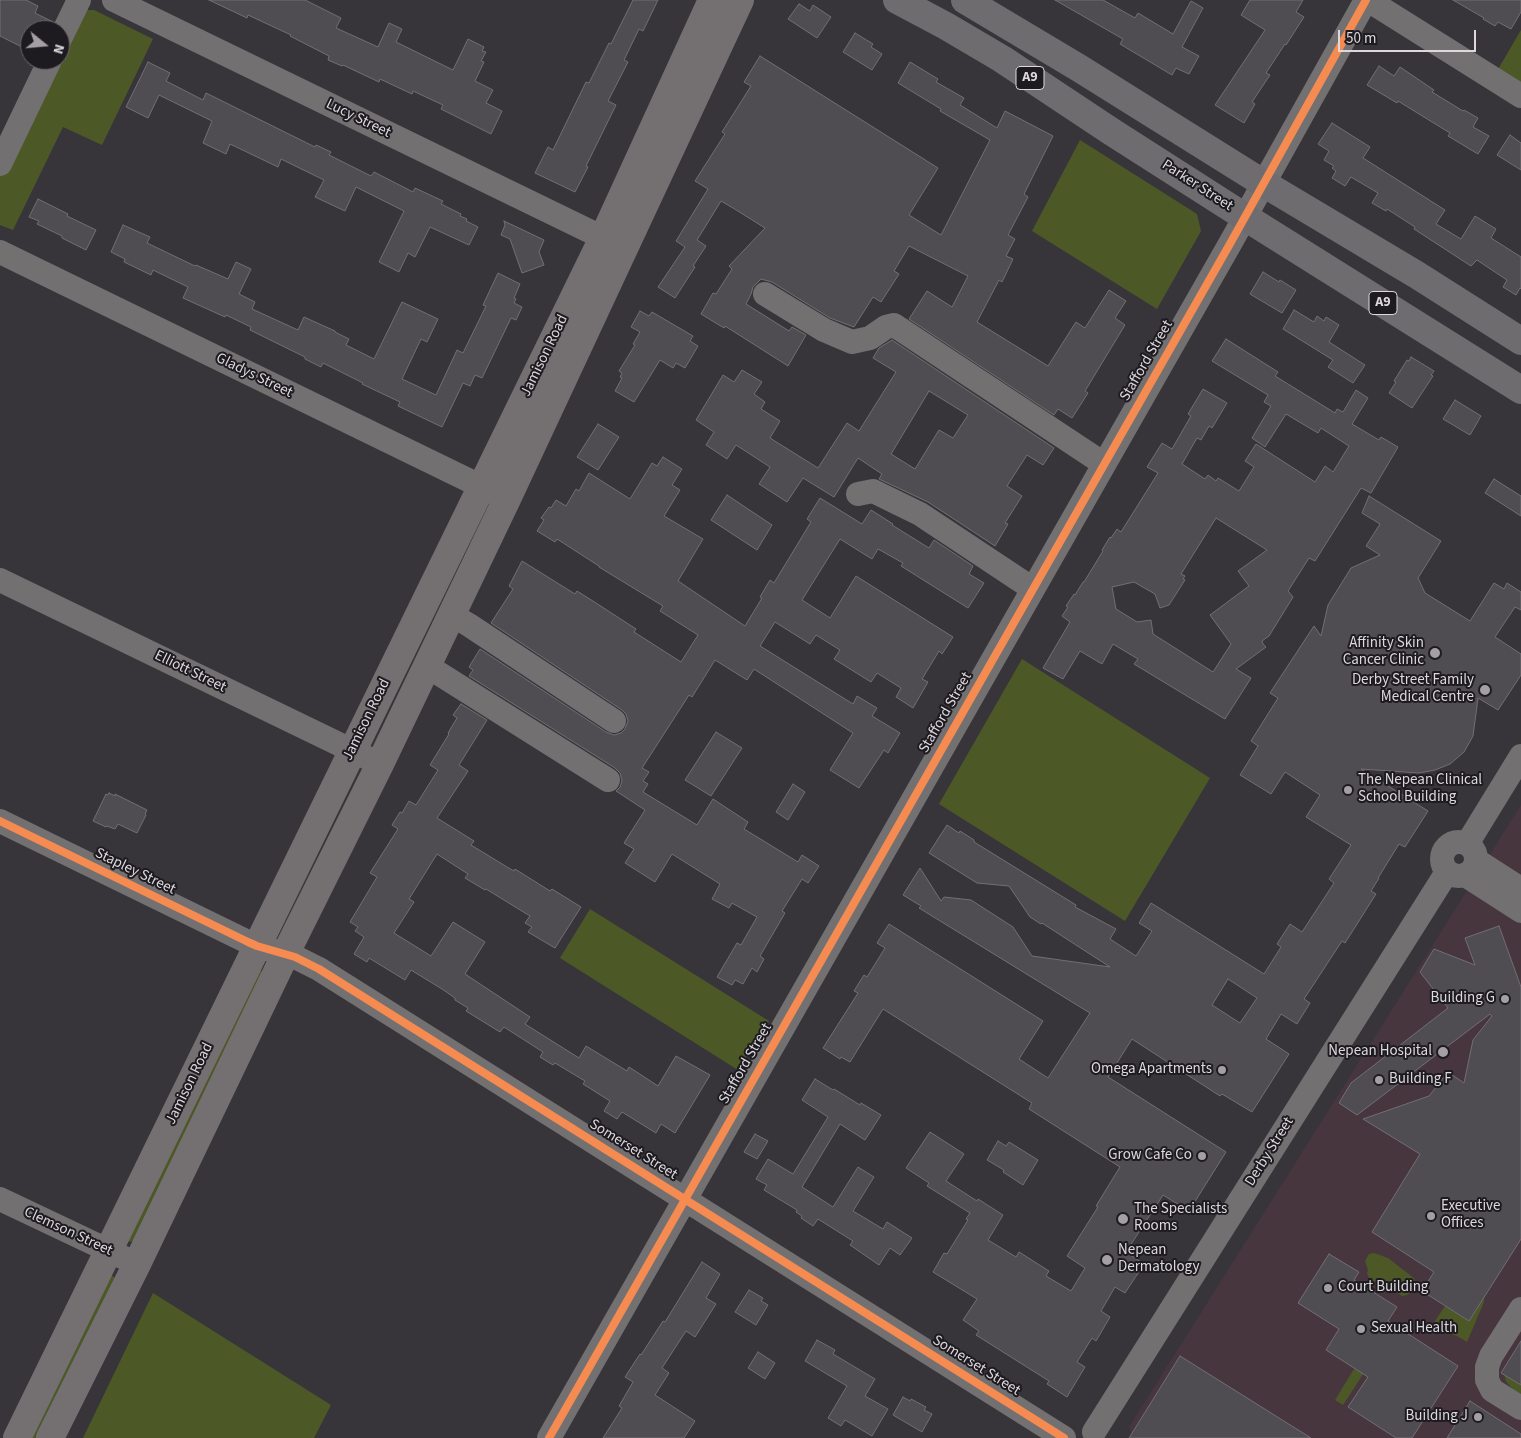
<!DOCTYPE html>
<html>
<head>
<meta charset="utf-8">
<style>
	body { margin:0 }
	#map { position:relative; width:1521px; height:1438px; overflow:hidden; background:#38353a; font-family:"Source Sans 3",sans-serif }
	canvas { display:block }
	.north { position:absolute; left:20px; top:20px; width:50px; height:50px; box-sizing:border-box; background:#1e1b20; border:1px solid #6a676c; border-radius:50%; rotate:107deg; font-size:14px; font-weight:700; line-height:20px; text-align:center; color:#dcd8de }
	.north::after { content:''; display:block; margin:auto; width:18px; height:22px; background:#a39fa5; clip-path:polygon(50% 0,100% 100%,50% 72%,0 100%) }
	.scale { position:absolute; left:1338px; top:30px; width:138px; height:22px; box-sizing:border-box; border:2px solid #dcd8de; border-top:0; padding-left:6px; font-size:15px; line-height:18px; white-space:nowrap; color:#dcd8de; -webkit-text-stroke:4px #1e1b20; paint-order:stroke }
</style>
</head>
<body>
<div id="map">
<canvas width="1521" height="1438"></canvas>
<div class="north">N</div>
<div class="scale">50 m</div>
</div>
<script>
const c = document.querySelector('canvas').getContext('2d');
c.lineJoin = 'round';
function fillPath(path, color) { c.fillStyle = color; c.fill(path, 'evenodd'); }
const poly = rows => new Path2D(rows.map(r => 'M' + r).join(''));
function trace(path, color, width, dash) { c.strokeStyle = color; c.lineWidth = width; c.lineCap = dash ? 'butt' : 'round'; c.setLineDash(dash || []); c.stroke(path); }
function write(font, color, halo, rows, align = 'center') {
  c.font = font + ' "Source Sans 3",sans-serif'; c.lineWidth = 4; c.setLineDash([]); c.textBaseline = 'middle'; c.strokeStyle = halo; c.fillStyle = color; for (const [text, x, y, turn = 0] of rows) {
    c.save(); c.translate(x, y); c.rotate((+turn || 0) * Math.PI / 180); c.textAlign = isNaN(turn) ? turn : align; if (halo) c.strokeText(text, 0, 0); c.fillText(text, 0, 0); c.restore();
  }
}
const medical = poly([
	[1521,805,1521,1438,1134,1438,1129,1427]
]);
const green = poly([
	[85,10,94,10,153,39,102,145,63,127,13,230,0,225,0,176,60,60,60,52,78,15],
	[1521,30,1521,85,1497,71],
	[1080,140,1197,214,1201,231,1157,309,1032,231],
	[1022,659,1210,778,1125,921,939,804],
	[590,909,769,1021,738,1070,560,958],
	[257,968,263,972,137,1239,130,1242,123,1238],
	[1374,1253,1388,1258,1410,1275,1414,1278,1415,1285,1413,1291,1407,1295,1402,1296,1385,1284,1377,1283,1369,1278,1367,1273,1368,1270,1365,1261,1369,1254],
	[108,1273,114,1277,115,1285,40,1438,21,1438],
	[153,1293,331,1405,314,1438,83,1438],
	[1484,1298,1484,1302,1467,1342,1457,1336,1436,1328,1435,1321,1445,1306,1469,1321],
	[1364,1358,1371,1362,1343,1405,1335,1400,1354,1369,1356,1370],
	[1504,1374,1521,1385,1521,1397,1514,1391,1506,1381]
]);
const building = poly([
	[0,0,26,0,38,6,35,13,53,22,49,30,30,30,30,51,0,36,0,0],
	[209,0,305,0,341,18,336,28,378,47,389,23,402,29,396,42,453,70,468,39,484,47,482,51,486,52,481,61,484,62,475,81,493,90,486,103,502,111,491,134,441,109,443,105,413,91,412,94,380,79,379,82,343,65,342,66,328,60,329,56,290,36,291,35,248,15,247,18,209,0],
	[633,0,658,0,643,31,639,29,624,60,628,62,608,101,616,105,586,166,588,167,575,192,535,173,548,147,553,150,586,82,589,83,609,43,611,44,633,0],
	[1055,0,1103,0,1135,18,1138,13,1173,34,1191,1,1203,8,1182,47,1199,56,1189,74,1176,68,1172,75,1120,44,1123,39,1055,0],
	[1250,0,1303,0,1296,12,1304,17,1286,45,1285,44,1266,73,1270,75,1252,102,1255,104,1244,123,1215,105,1265,30,1241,15,1250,0],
	[1453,0,1521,0,1521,12,1511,29,1498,22,1495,26,1483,19,1484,18,1453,0],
	[799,4,810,11,813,5,831,17,817,38,788,19,799,4],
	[855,33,873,44,871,47,882,54,872,70,843,52,855,33],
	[760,56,938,168,909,215,941,235,990,140,940,111,941,109,898,83,910,62,938,79,936,82,964,98,960,105,997,128,1005,111,1053,136,1024,194,1028,197,1008,235,1015,239,1006,256,1013,259,1002,282,999,280,977,322,1048,366,1076,322,1085,328,1109,290,1126,301,1115,318,1125,325,1085,391,1088,393,1072,418,1058,409,1054,415,909,319,927,291,952,307,968,276,909,246,894,271,899,274,881,302,873,297,854,327,830,318,772,282,761,279,753,287,751,294,746,304,789,331,792,327,806,335,788,366,725,326,724,328,701,314,713,293,716,294,732,269,729,266,765,228,733,208,721,201,697,240,706,246,693,266,695,267,675,298,658,287,685,247,676,241,708,189,695,181,725,134,722,132,751,86,744,82,760,56],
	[148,62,170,73,166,81,203,100,206,93,315,147,316,145,331,152,329,155,371,176,374,172,413,192,415,188,443,201,441,204,461,214,460,216,467,219,466,221,478,227,469,245,430,227,415,257,408,253,399,272,379,262,404,211,356,187,345,211,315,197,324,180,281,159,278,167,230,144,226,154,203,143,212,121,159,95,148,118,126,107,148,62],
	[1379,66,1394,76,1400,67,1434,90,1432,92,1463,111,1464,110,1478,118,1473,127,1489,136,1478,154,1448,136,1450,133,1398,101,1397,103,1367,85,1379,66],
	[1332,123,1370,147,1363,158,1445,210,1436,224,1461,239,1475,216,1496,229,1491,238,1521,257,1521,289,1520,288,1516,295,1503,287,1507,280,1477,260,1471,266,1414,229,1415,227,1387,209,1386,211,1372,203,1378,193,1351,177,1345,186,1332,178,1336,171,1332,168,1334,166,1324,160,1329,151,1318,144,1332,123],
	[1510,135,1521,143,1521,170,1497,155,1510,135],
	[38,199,68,214,67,216,96,230,86,250,62,238,62,236,37,224,39,221,29,217,38,199],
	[504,221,544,240,539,252,544,265,522,273,510,239,501,235,505,225,504,221],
	[123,225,150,237,147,243,195,266,196,265,228,279,236,262,251,269,239,294,255,302,252,309,298,330,304,317,335,331,335,332,349,339,346,345,374,359,402,302,438,319,427,342,421,339,402,379,436,395,457,350,463,353,486,306,483,305,498,273,520,284,514,298,516,299,514,303,522,307,516,320,511,318,482,378,475,375,470,386,463,383,442,427,398,406,400,402,362,384,363,383,323,363,321,367,305,359,305,357,250,330,251,327,226,315,225,317,183,298,188,287,153,270,151,275,124,262,125,259,111,252,123,225],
	[1263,272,1279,282,1280,280,1296,290,1282,313,1250,294,1263,272],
	[1294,310,1314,322,1317,316,1324,321,1326,317,1339,325,1329,342,1365,365,1353,383,1328,367,1333,360,1283,329,1294,310],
	[640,311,649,316,652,312,693,336,690,341,698,346,685,368,676,363,673,368,660,360,634,402,615,391,622,378,620,377,622,373,619,371,635,345,633,344,640,332,631,327,640,311],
	[1226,339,1278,372,1275,376,1335,413,1337,409,1343,412,1356,390,1368,398,1352,424,1379,440,1381,437,1398,447,1371,493,1361,488,1315,561,1309,558,1288,591,1293,597,1269,636,1262,641,1263,644,1266,647,1236,669,1251,678,1225,719,1134,664,1138,659,1113,644,1102,664,1080,651,1063,679,1043,668,1070,622,1062,616,1068,607,1066,606,1074,594,1075,595,1083,582,1084,582,1103,551,1102,550,1110,537,1111,538,1117,529,1121,532,1158,473,1147,467,1162,443,1172,449,1191,416,1188,414,1203,389,1227,403,1212,428,1209,426,1201,440,1197,438,1182,464,1205,479,1208,475,1216,481,1218,478,1239,491,1254,467,1245,461,1256,444,1315,482,1325,466,1333,472,1349,446,1321,428,1318,433,1286,414,1265,447,1252,438,1271,406,1264,402,1268,395,1212,361,1226,339],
	[1216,518,1267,550,1238,571,1249,586,1210,615,1231,644,1213,672,1153,634,1151,620,1137,622,1116,609,1112,587,1134,582,1155,594,1160,608,1169,605,1185,580,1183,579,1185,576,1181,574,1216,518],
	[892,340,1054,448,1043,465,1027,455,1007,486,1022,496,1005,523,1008,524,995,546,928,502,879,479,882,474,858,458,834,497,803,478,787,502,759,484,770,467,736,445,727,459,706,445,714,432,696,420,723,375,734,382,742,370,762,382,754,394,765,402,761,409,780,421,770,438,818,468,847,423,859,431,896,372,873,358,879,348,892,340],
	[929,391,968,415,953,438,939,430,915,469,891,454,929,391],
	[1411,357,1434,371,1431,375,1433,376,1412,408,1389,393,1396,382,1394,381,1407,360,1409,361,1411,357],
	[1455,400,1481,416,1470,435,1443,419,1455,400],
	[598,424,619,437,598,470,577,457,598,424],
	[663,457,682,469,672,485,680,490,664,516,703,539,678,581,745,626,762,598,760,597,770,580,774,583,811,522,807,519,820,498,862,524,871,510,893,524,892,525,929,548,934,540,973,566,969,574,984,583,968,608,901,566,903,563,878,549,872,559,840,539,802,600,830,618,856,576,953,637,942,654,939,651,922,679,928,682,913,708,896,697,901,688,877,673,871,682,834,659,840,650,816,635,810,644,775,622,760,646,853,704,857,696,877,708,872,716,900,733,888,753,884,750,859,788,830,770,853,733,754,669,747,680,715,660,692,697,689,695,642,768,649,772,643,781,648,784,643,792,697,825,713,799,748,822,744,829,798,862,802,855,819,866,808,883,802,879,782,911,785,913,760,956,764,959,757,972,752,968,743,984,735,980,732,985,717,977,737,943,741,945,757,917,732,903,729,908,712,899,720,884,672,854,655,882,625,863,634,849,624,843,645,810,616,791,620,787,622,781,620,773,615,768,469,676,473,670,469,667,480,649,606,732,614,735,621,733,625,729,628,721,626,714,622,710,491,623,513,589,509,586,522,561,575,594,577,591,596,603,636,629,634,632,681,662,698,635,660,611,663,606,599,567,599,566,557,539,555,542,537,531,544,520,541,518,549,507,551,508,556,500,566,506,576,489,579,491,589,473,630,499,652,463,657,466,663,457],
	[1494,479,1521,496,1521,516,1485,493,1494,479],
	[727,495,772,525,757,550,711,520,727,495],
	[1369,496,1441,541,1418,578,1425,593,1470,621,1494,583,1504,589,1507,583,1521,592,1521,610,1515,607,1495,637,1521,654,1521,675,1498,710,1478,698,1473,736,1464,752,1450,764,1435,770,1419,773,1361,769,1428,811,1405,847,1399,844,1378,878,1379,878,1371,891,1376,894,1345,943,1342,941,1304,999,1310,1003,1297,1024,1281,1014,1266,1039,1289,1054,1252,1112,1222,1094,1220,1096,1132,1039,1108,1077,1226,1152,1189,1211,1163,1195,1126,1252,1144,1264,1125,1293,1115,1287,1101,1311,1110,1317,1096,1341,1092,1338,1077,1362,1085,1367,1067,1397,1047,1384,1049,1381,976,1335,979,1331,963,1320,977,1299,933,1272,944,1253,947,1254,968,1220,966,1219,970,1213,927,1186,929,1183,906,1168,930,1132,964,1154,946,1181,977,1201,978,1199,1003,1215,988,1240,1016,1257,1019,1252,1049,1271,1046,1276,1071,1291,1085,1268,1067,1256,1098,1207,1096,1206,1120,1167,1029,1109,1032,1103,883,1009,850,1062,841,1057,840,1059,823,1048,858,993,854,991,864,975,867,977,885,948,877,943,889,924,1043,1021,1019,1059,1048,1078,1090,1013,919,908,921,906,903,895,920,868,941,901,944,897,971,900,1013,927,1032,956,1110,967,1042,923,1041,924,1030,917,1009,886,977,883,929,853,947,825,959,833,960,831,974,840,974,842,1076,905,1075,907,1116,929,1110,939,1136,956,1152,931,1139,923,1151,903,1264,974,1281,947,1277,944,1290,924,1302,932,1334,883,1329,879,1351,845,1306,817,1320,795,1285,772,1271,794,1240,775,1258,746,1251,741,1278,698,1270,693,1314,626,1321,636,1328,605,1351,568,1380,555,1366,546,1380,524,1362,513,1369,496],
	[1228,979,1257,998,1240,1023,1212,1005,1228,979],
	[461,704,487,720,459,765,468,771,437,818,474,841,471,845,507,867,514,871,515,869,550,891,552,889,581,907,555,948,528,932,532,927,525,923,530,916,486,889,485,890,465,878,468,874,437,854,409,899,414,902,394,933,431,956,453,922,485,942,465,974,530,1017,525,1024,579,1058,586,1046,627,1071,629,1067,658,1086,676,1056,710,1075,675,1133,661,1124,656,1133,622,1112,617,1119,604,1111,610,1101,583,1084,585,1081,555,1063,553,1065,540,1057,543,1052,504,1027,500,1032,466,1011,468,1008,455,1000,455,998,442,989,411,970,405,980,369,958,367,962,354,954,364,937,355,931,358,927,350,922,377,877,370,873,398,829,392,825,400,812,402,813,409,801,416,805,438,770,430,765,449,734,448,733,457,718,453,715,461,704],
	[716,732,742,748,711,796,685,780,716,732],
	[793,784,805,792,788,820,776,812,793,784],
	[109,793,115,796,115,794,147,810,145,814,146,815,137,833,118,824,115,829,107,826,106,827,93,821,106,794,108,795,109,793],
	[1499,926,1521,987,1521,1239,1469,1321,1422,1291,1434,1272,1372,1232,1420,1154,1363,1119,1429,1096,1448,1072,1464,1083,1473,1040,1492,1016,1490,1014,1357,1115,1339,1103,1351,1083,1448,1008,1420,972,1434,949,1475,965,1465,938,1499,926],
	[815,1079,833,1090,834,1089,860,1105,861,1103,881,1115,865,1140,840,1124,802,1187,833,1207,858,1167,874,1177,853,1211,883,1229,887,1222,912,1238,900,1255,890,1248,879,1265,850,1245,853,1241,818,1219,813,1226,801,1218,802,1216,796,1212,797,1210,764,1190,767,1185,756,1179,768,1159,793,1174,828,1117,802,1100,815,1079],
	[755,1134,768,1141,757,1159,744,1152,755,1134],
	[998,1141,1006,1146,1009,1142,1038,1160,1023,1185,1003,1172,1004,1170,987,1160,998,1141],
	[1329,1254,1359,1272,1354,1280,1397,1307,1388,1321,1458,1366,1412,1438,1396,1438,1348,1407,1368,1377,1326,1350,1339,1329,1298,1303,1329,1254],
	[702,1262,720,1274,706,1298,716,1304,695,1337,686,1331,662,1368,669,1373,655,1395,695,1421,684,1438,603,1438,622,1408,619,1406,633,1382,625,1377,640,1354,641,1355,663,1321,665,1322,702,1262],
	[749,1290,763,1298,761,1301,768,1305,756,1325,735,1312,749,1290],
	[817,1340,835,1350,833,1354,875,1379,865,1396,888,1409,872,1436,845,1420,841,1426,828,1418,847,1386,805,1361,817,1340],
	[1521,1341,1521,1385,1501,1373,1521,1341],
	[758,1352,775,1363,765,1379,748,1368,758,1352],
	[1180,1356,1311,1438,1129,1438,1180,1356],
	[903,1397,910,1401,911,1399,926,1407,924,1410,932,1414,922,1432,893,1415,903,1397],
	[1470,1401,1521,1434,1521,1438,1447,1438,1470,1401]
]);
const minor = poly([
	[114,0,620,246],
	[1368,0,1521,96],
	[60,39,79,0],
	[0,164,50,60],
	[0,252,507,499],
	[765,294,824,330,852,342,870,338,886,327,894,325,1104,464],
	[858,494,873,491,920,514,1033,589],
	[0,580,380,764],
	[452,615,469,625,614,721],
	[427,666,608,780],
	[0,821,248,942,257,946,295,957,319,969,1064,1438],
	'1442 859a17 17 0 1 1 34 0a17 17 0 1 1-34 0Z',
	[1467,844,1521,756],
	[1476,860,1521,889],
	[1465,875,1521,911],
	[0,1199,137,1264],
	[1521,1309,1491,1356,1487,1367,1487,1380,1492,1390,1521,1408],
	[1094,1432,1447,872],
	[549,1438,1231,242,1366,0]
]);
const major = poly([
	[17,1438,603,238,712,0],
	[50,1438,137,1264,286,953,380,764,507,499,740,0]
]);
const highway = poly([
	[897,0,946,26,1002,59,1112,132,1245,217,1521,390],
	[965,0,1079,68,1263,183,1417,275,1521,341]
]);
const cycleway = poly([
	[0,821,248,942,257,946,295,957,319,969,1064,1438],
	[549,1438,1231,242,1366,0]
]);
const markers = [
	[1435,653,6,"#a39fa5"],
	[1485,690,6,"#a39fa5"],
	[1348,790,5,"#a39fa5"],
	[1505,999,5,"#a39fa5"],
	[1443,1052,6,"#a39fa5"],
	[1222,1070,5,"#a39fa5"],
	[1379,1080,5,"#a39fa5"],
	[1202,1156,5,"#a39fa5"],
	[1431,1216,5,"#a39fa5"],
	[1123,1219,6,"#a39fa5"],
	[1107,1260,6,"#a39fa5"],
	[1328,1288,5,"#a39fa5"],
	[1361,1329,5,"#a39fa5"],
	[1478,1417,5,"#a39fa5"]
];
const shields = [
	[1030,78,28],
	[1383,303,28]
];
const shieldNames = [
	["A9",1030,78],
	["A9",1383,303]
];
const streetNames = [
	["Lucy Street",358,119,26],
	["Parker Street",1197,186,33],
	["Jamison Road",545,356,-64],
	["Stafford Street",1147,361,-60],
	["Gladys Street",254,376,26],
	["Elliott Street",190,672,26],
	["Stafford Street",946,713,-60],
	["Jamison Road",367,720,-64],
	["Stapley Street",135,872,26],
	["Stafford Street",746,1064,-60],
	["Jamison Road",190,1084,-64],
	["Somerset Street",633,1150,32],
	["Derby Street",1270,1152,-58],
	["Clemson Street",68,1232,25],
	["Somerset Street",976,1366,32]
];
const poiNames = [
	["Affinity Skin",1424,644],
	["Cancer Clinic",1424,661],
	["Derby Street Family",1474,681],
	["Medical Centre",1474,698],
	["The Nepean Clinical",1358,781,"left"],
	["School Building",1358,798,"left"],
	["Building G",1495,999],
	["Nepean Hospital",1432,1052],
	["Omega Apartments",1212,1070],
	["Building F",1389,1080,"left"],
	["Grow Cafe Co",1192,1156],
	["Executive",1441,1207,"left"],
	["Offices",1441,1224,"left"],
	["The Specialists",1134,1210,"left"],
	["Rooms",1134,1227,"left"],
	["Nepean",1118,1251,"left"],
	["Dermatology",1118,1268,"left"],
	["Court Building",1338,1288,"left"],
	["Sexual Health",1371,1329,"left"],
	["Building J",1468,1417]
];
fillPath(medical, '#47363e');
fillPath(green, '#4c5927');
fillPath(building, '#4f4d51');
trace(building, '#726f74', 1);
trace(minor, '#727071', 24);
trace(major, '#747072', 28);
trace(highway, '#6f6c70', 28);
trace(cycleway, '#f68b52', 8);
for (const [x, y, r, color] of markers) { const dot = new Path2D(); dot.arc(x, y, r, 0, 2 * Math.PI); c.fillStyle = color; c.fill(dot); trace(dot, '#1e1b20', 2); }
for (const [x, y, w] of shields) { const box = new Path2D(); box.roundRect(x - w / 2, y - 11.5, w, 23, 4); c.fillStyle = '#1e1b20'; c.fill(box); trace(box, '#dcd8de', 1); }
write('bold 14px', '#dcd8de', null, shieldNames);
write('15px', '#dcd8de', '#1e1b20', streetNames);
write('15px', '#dcd8de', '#1e1b20', poiNames, 'right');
</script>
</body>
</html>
